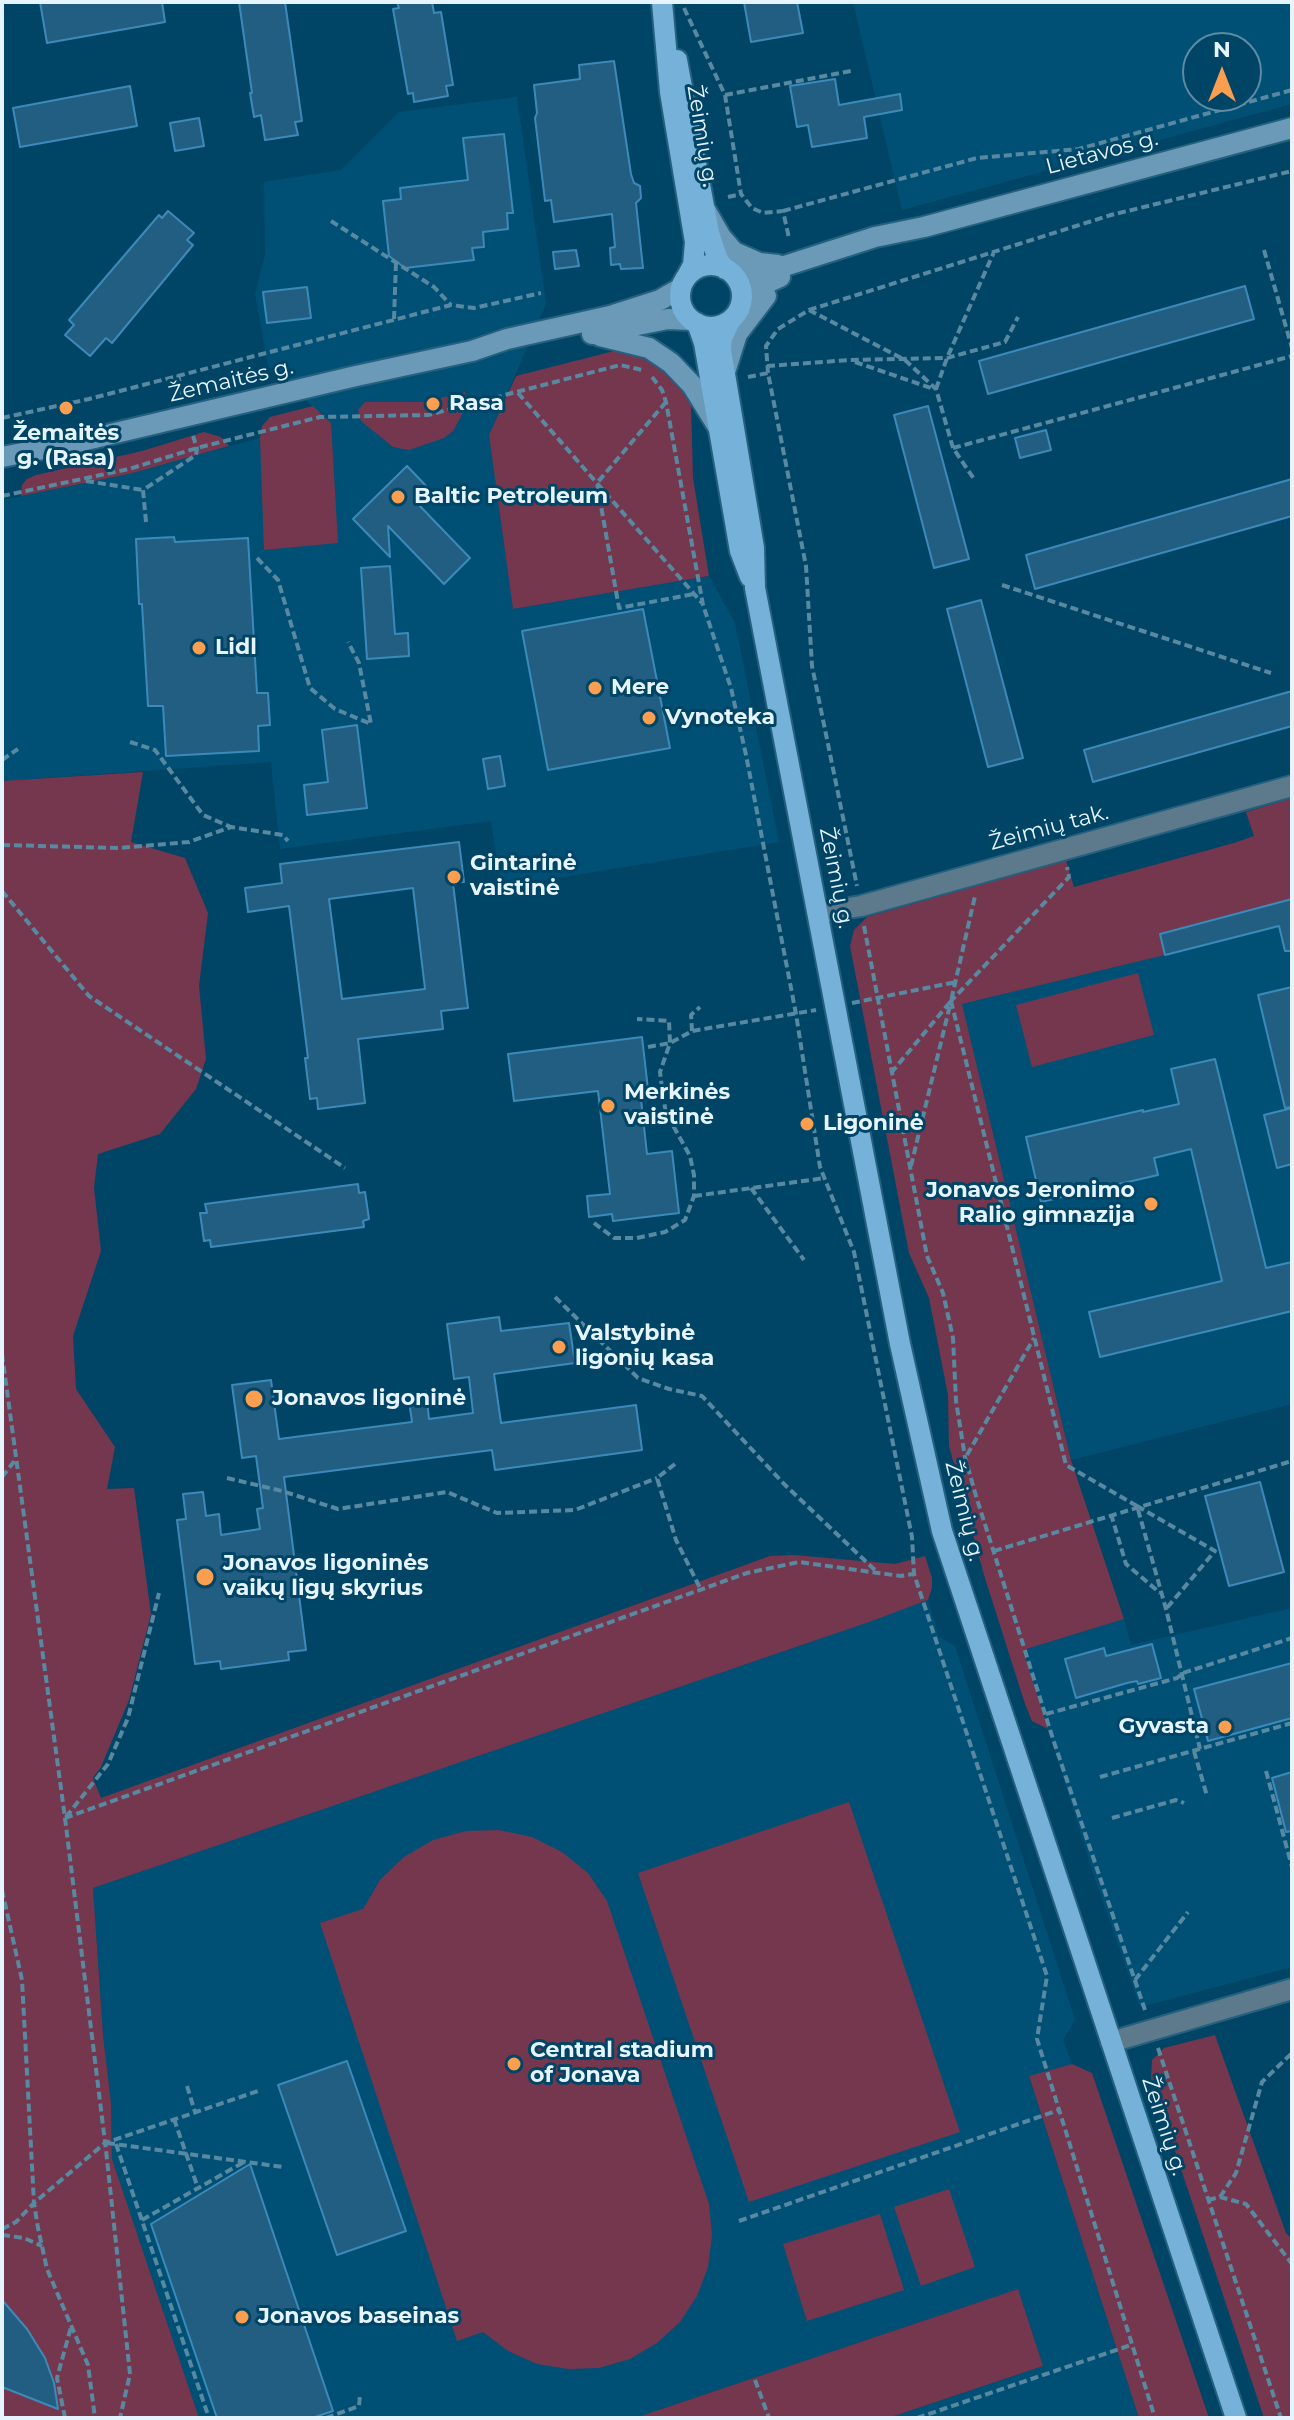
<!DOCTYPE html>
<html>
<head>
<meta charset="utf-8">
<style>
	body { margin:0 }
	#map { position:relative; width:1294px; height:2420px; overflow:hidden; background:#004566; font-family:Montserrat,sans-serif }
	canvas { display:block }
	.frame { position:absolute; inset:0; border:4px solid #e6f4ff; pointer-events:none }
	.north { position:absolute; left:1182px; top:32px; width:80px; height:80px; box-sizing:border-box; background:#004566; border:2px solid #5c8ba3; border-radius:50%; rotate:0deg; font-size:22px; font-weight:700; line-height:32px; text-align:center; color:#e6f4ff }
	.north::after { content:''; display:block; margin:auto; width:28px; height:36px; background:#fb9e50; clip-path:polygon(50% 0,100% 100%,50% 72%,0 100%) }
</style>
</head>
<body>
<div id="map">
<canvas width="1294" height="2420"></canvas>
<div class="frame"></div>
<div class="north">N</div>
</div>
<script>
const c = document.querySelector('canvas').getContext('2d');
c.lineJoin = 'round';
function fillPath(path, color) { c.fillStyle = color; c.fill(path, 'evenodd'); }
const poly = rows => new Path2D(rows.map(r => 'M' + r).join(''));
function trace(path, color, width, dash) { c.strokeStyle = color; c.lineWidth = width; c.lineCap = dash ? 'butt' : 'round'; c.setLineDash(dash || []); c.stroke(path); }
function write(font, color, halo, rows, align = 'center') {
  c.font = font + ' Montserrat,sans-serif'; c.lineWidth = 6; c.setLineDash([]); c.textBaseline = 'middle'; c.strokeStyle = halo; c.fillStyle = color; for (const [text, x, y, turn = 0] of rows) {
    c.save(); c.translate(x, y); c.rotate((+turn || 0) * Math.PI / 180); c.textAlign = isNaN(turn) ? turn : align; if (halo) c.strokeText(text, 0, 0); c.fillText(text, 0, 0); c.restore();
  }
}
const built = poly([
	[853,2,1292,2,1292,104,902,210],
	[1198,48,1246,48,1246,96,1198,96],
	[517,97,546,304,489,435,513,609,709,576,735,623,779,842,501,887,491,821,280,849,271,762,2,781,2,500,129,474,260,438,265,549,331,423,268,366,255,294,265,255,264,182,341,170,399,112],
	[1292,899,1292,1404,1071,1460,961,1004,1165,955,1160,934],
	[928,1600,939,1637,955,1646,1075,2020,1063,2040,1072,2064,1029,2077,1139,2418,888,2418,1043,2366,1018,2289,635,2418,199,2418,112,2159,111,2103,103,2035,93,1888,465,1758,803,1645],
	[1292,1608,1292,1967,1140,2007,1097,1885,1023,1650,1124,1619,1131,1645]
]);
const green = poly([
	[626,348,643,353,680,379,691,405,693,478,709,576,513,609,489,435,516,376],
	[465,392,467,400,464,411,453,431,444,438,409,450,393,447,361,421,358,410,365,402,424,402],
	[313,406,331,423,338,543,264,550,260,438,262,426,270,417],
	[204,432,221,437,229,446,129,474,21,496,22,485,27,479,36,475,142,451],
	[143,772,131,842,185,858,208,913,199,986,206,1059,196,1089,160,1134,98,1154,94,1188,101,1251,73,1336,76,1389,115,1447,107,1489,134,1488,151,1614,129,1700,101,1767,93,1778,101,1798,770,1556,794,1555,895,1564,925,1556,932,1578,932,1588,928,1600,869,1622,93,1888,103,2035,111,2103,112,2159,199,2418,2,2418,2,781],
	[1292,798,1292,899,1160,933,1165,955,962,1004,1071,1460,1124,1619,1023,1650,1048,1729,1032,1721,1025,1704,984,1575,949,1446,948,1395,929,1298,909,1253,850,946,854,930,867,917,1066,860,1074,887,1234,843,1254,836,1246,812],
	[1138,973,1154,1035,1032,1067,1016,1005],
	[849,1802,960,2132,749,2202,638,1873],
	[499,1830,532,1837,562,1852,588,1873,607,1901,709,2204,712,2235,708,2267,697,2296,680,2322,657,2343,630,2359,599,2368,568,2369,537,2364,508,2351,483,2332,457,2341,320,1923,363,1909,380,1880,404,1857,433,1840,466,1831],
	[1215,2035,1286,2233,1292,2239,1292,2418,1264,2418,1151,2079,1152,2060,1164,2048],
	[1072,2064,1092,2073,1209,2418,1139,2418,1029,2076],
	[949,2189,975,2267,921,2286,894,2207],
	[880,2214,904,2290,807,2321,783,2244],
	[1018,2289,1043,2366,888,2418,635,2418]
]);
const building = poly([
	[40,2,162,2,165,22,47,43,40,2],
	[239,2,285,2,302,121,295,122,298,135,265,140,261,115,254,117,250,93,252,93,239,2],
	[397,2,432,2,434,13,441,12,453,85,446,86,448,96,414,102,413,93,408,94,393,9,399,8,397,2],
	[744,2,797,2,803,33,751,42,744,2],
	[614,61,631,174,634,183,640,186,641,198,636,203,643,268,621,269,620,264,611,265,610,248,615,247,612,214,554,222,551,200,545,201,535,118,537,113,534,85,580,79,579,65,614,61],
	[835,79,839,105,900,94,902,110,864,117,867,138,812,147,808,125,797,127,790,86,835,79],
	[130,86,137,126,20,147,13,108,130,86],
	[199,118,204,146,175,151,170,123,199,118],
	[504,134,513,213,507,213,508,229,483,232,484,247,472,248,474,260,405,268,389,256,383,201,401,199,400,188,468,180,463,138,504,134],
	[168,211,194,233,187,240,193,245,112,343,106,338,90,356,65,335,74,325,69,320,159,215,162,218,168,211],
	[576,250,579,266,555,269,553,252,576,250],
	[1245,286,1254,319,988,394,979,361,1245,286],
	[307,287,311,318,267,323,263,292,307,287],
	[928,406,969,559,934,568,894,415,928,406],
	[1046,430,1051,450,1020,458,1015,438,1046,430],
	[407,466,429,489,416,502,470,558,444,584,388,526,390,557,353,519,407,466],
	[1292,479,1292,516,1035,589,1026,555,1292,479],
	[174,537,175,542,248,538,257,693,268,693,270,725,258,726,259,751,166,756,163,706,148,706,142,604,139,604,136,539,174,537],
	[390,566,395,634,408,633,409,656,367,659,361,568,390,566],
	[981,600,1023,758,988,767,947,609,981,600],
	[643,609,670,748,548,770,522,631,643,609],
	[1292,691,1292,726,1093,782,1084,750,1292,691],
	[357,725,367,808,307,815,304,785,328,782,322,730,357,725],
	[500,756,505,786,488,789,483,759,500,756],
	[459,842,464,882,453,883,468,1008,441,1011,443,1029,358,1039,365,1103,318,1109,317,1098,310,1099,305,1058,308,1058,289,906,248,912,245,888,282,883,280,864,459,842],
	[413,888,425,989,342,999,329,899,413,888],
	[1292,899,1292,951,1285,951,1279,926,1165,955,1160,934,1292,899],
	[1292,987,1292,1107,1285,1108,1258,995,1292,987],
	[642,1037,649,1098,641,1099,647,1154,672,1151,679,1213,613,1221,612,1214,589,1217,587,1196,610,1194,598,1091,514,1101,508,1054,642,1037],
	[1215,1059,1266,1268,1292,1262,1292,1311,1100,1357,1089,1312,1222,1281,1191,1149,1154,1158,1158,1175,1041,1202,1026,1137,1143,1110,1143,1112,1179,1104,1171,1069,1215,1059],
	[1292,1108,1292,1164,1277,1168,1264,1115,1292,1108],
	[358,1184,359,1193,365,1192,369,1219,363,1221,364,1227,211,1247,210,1240,204,1241,200,1213,207,1213,205,1204,358,1184],
	[499,1317,501,1331,569,1323,575,1363,494,1374,501,1423,636,1405,642,1450,495,1470,492,1450,284,1477,306,1650,288,1652,289,1660,221,1669,220,1661,195,1664,177,1520,186,1519,183,1494,203,1492,206,1516,219,1514,221,1535,260,1529,257,1509,263,1508,256,1456,242,1458,232,1385,271,1380,279,1439,412,1422,408,1394,426,1391,429,1419,473,1413,469,1377,454,1379,447,1324,499,1317],
	[1260,1482,1284,1572,1229,1586,1205,1496,1260,1482],
	[1152,1644,1161,1678,1138,1684,1137,1681,1127,1683,1076,1698,1065,1659,1104,1648,1106,1656,1152,1644],
	[1292,1663,1292,1718,1208,1741,1194,1689,1292,1663],
	[1292,1772,1292,1831,1286,1832,1272,1778,1292,1772],
	[347,2061,406,2231,337,2255,278,2085,347,2061],
	[250,2164,333,2411,312,2418,217,2418,151,2224,250,2164],
	[2,2300,27,2329,45,2358,54,2383,58,2409,2,2387,2,2300]
]);
const path = poly([
	[684,8,725,95,741,194,752,208,763,213,783,211,789,238],
	[725,95,851,71],
	[728,197,741,194],
	[783,211,977,158,1079,149,1292,90],
	[331,221,434,287,451,305],
	[1264,250,1292,348],
	[809,310,905,360,936,389,953,448,974,479],
	[394,319,396,262],
	[855,362,934,389],
	[767,366,850,360,947,358,1005,342,1018,317],
	[768,373,766,346,778,329,809,310,1111,215,1292,171],
	[178,375,183,396],
	[652,377,662,390,666,402,703,605,731,688,746,755,796,1014,820,1167,854,1252,912,1537,914,1574,1047,1976,1037,2039,1155,2418],
	[748,377,768,373,806,566,812,666,857,886],
	[936,389,947,358,994,252],
	[518,393,702,603],
	[666,402,597,483,619,608,694,594],
	[2,418,89,399,451,305,474,308,541,293],
	[953,448,1292,356],
	[86,481,143,490],
	[2,496,129,469,197,448,320,417,428,415,620,365,642,370],
	[146,522,143,490,196,455,197,448,193,436],
	[257,558,278,580,310,688,335,709,371,724,359,663,348,642],
	[1002,585,1271,673],
	[130,742,155,750,203,815,231,827],
	[2,760,18,749],
	[2,845,118,848,189,842,231,827,283,835,288,841],
	[2,891,89,996,345,1168],
	[864,926,927,1256,943,1293,953,1338,956,1401,965,1457,976,1496,1053,1739,1145,2010],
	[951,1001,1066,1465,1137,1506,1166,1609,1200,1749],
	[852,1003,956,982],
	[692,1031,691,1015,700,1007],
	[648,1047,670,1043,692,1031,816,1010],
	[891,1073,951,1001,975,896],
	[911,1166,951,1001,1069,877,1067,867],
	[751,1188,804,1260],
	[694,1196,825,1178],
	[594,1223,614,1238,637,1238,665,1232,685,1220,694,1196,694,1175,690,1156,666,1113,663,1096,660,1072,670,1043,669,1021,637,1019],
	[555,1297,638,1378,669,1389,702,1396,785,1485,878,1573],
	[2,1354,65,1818,106,2150,130,2374,120,2418],
	[967,1455,1034,1338],
	[675,1464,657,1478,676,1540,701,1590],
	[2,1477,16,1459],
	[227,1478,282,1491,338,1509,447,1492,497,1513,575,1510,657,1478],
	[1137,1506,1215,1551,1166,1609],
	[1111,1514,1126,1564,1160,1593],
	[994,1551,1292,1461],
	[1046,1714,1177,1678,1183,1673,1292,1638],
	[1194,1751,1207,1796],
	[1266,1771,1292,1867],
	[1100,1777,1292,1723],
	[66,1817,108,1764,128,1718,159,1593],
	[65,1818,747,1573,799,1562,878,1573,901,1576,913,1574],
	[1112,1818,1176,1800,1184,1803],
	[2,1890,22,1980,34,2203,38,2228,47,2269,88,2365,95,2418],
	[1135,1980,1188,1912],
	[1158,2048,1281,2418],
	[187,2086,195,2112],
	[174,2119,198,2188],
	[107,2143,283,2167],
	[116,2144,209,2418],
	[1220,2197,1236,2173,1262,2082,1292,2053],
	[1208,2200,1220,2197,1246,2204,1292,2264],
	[142,2220,244,2162],
	[739,2221,1059,2110],
	[2,2229,16,2222,34,2203,105,2143,258,2091],
	[2,2235,24,2238,42,2246],
	[755,2380,769,2418],
	[65,2418,57,2378,71,2327],
	[326,2418,359,2406,360,2395],
	[917,2418,1131,2345]
]);
const minor = poly([
	[818,913,861,906,1292,786],
	[1111,2042,1292,1989]
]);
const secondary = poly([
	[706,211,721,237,734,252,759,263,778,265],
	[731,272,742,275,769,271,875,237,924,227,1292,128],
	[741,304,756,288,780,277],
	[592,334,668,319,691,320],
	[600,336,649,348,671,363,692,385,718,427],
	[725,372,737,334,766,296],
	[2,457,69,444,356,376,472,351,507,339,610,316,660,300,681,288]
]);
const primary = poly([
	[662,2,670,92,695,242,693,265,687,276],
	[677,60,709,233,718,260,725,269],
	'680 296a31 31 0 1 1 62 0a31 31 0 1 1-62 0Z',
	[730,321,722,338,721,350,754,548,755,588,900,1344,942,1531,1236,2418],
	[697,323,704,343,740,551,750,577]
]);
const markers = [
	[433,404,8,"#fb9e50"],
	[66,408,8,"#fb9e50"],
	[398,497,8,"#fb9e50"],
	[199,648,8,"#fb9e50"],
	[595,688,8,"#fb9e50"],
	[649,718,8,"#fb9e50"],
	[454,877,8,"#fb9e50"],
	[608,1106,8,"#fb9e50"],
	[807,1124,8,"#fb9e50"],
	[1151,1204,8,"#fb9e50"],
	[559,1347,8,"#fb9e50"],
	[254,1399,10,"#fb9e50"],
	[205,1577,10,"#fb9e50"],
	[1225,1727,8,"#fb9e50"],
	[514,2064,8,"#fb9e50"],
	[242,2317,8,"#fb9e50"]
];
const streetNames = [
	["Žeimių g.",702,136,81],
	["Lietavos g.",1102,153,-15],
	["Žemaitės g.",231,381,-13],
	["Žeimių tak.",1049,828,-15],
	["Žeimių g.",836,878,79],
	["Žeimių g.",964,1511,76],
	["Žeimių g.",1164,2126,72]
];
const poiNames = [
	["Rasa",449,404],
	["Žemaitės",66,434,"center"],
	["g. (Rasa)",66,459,"center"],
	["Baltic Petroleum",414,497],
	["Lidl",215,648],
	["Mere",611,688],
	["Vynoteka",665,718],
	["Gintarinė",470,864],
	["vaistinė",470,889],
	["Merkinės",624,1093],
	["vaistinė",624,1118],
	["Ligoninė",823,1124],
	["Jonavos Jeronimo",1135,1191,"right"],
	["Ralio gimnazija",1135,1216,"right"],
	["Valstybinė",575,1334],
	["ligonių kasa",575,1359],
	["Jonavos ligoninė",272,1399],
	["Jonavos ligoninės",223,1564],
	["vaikų ligų skyrius",223,1589],
	["Gyvasta",1209,1727,"right"],
	["Central stadium",530,2051],
	["of Jonava",530,2076],
	["Jonavos baseinas",258,2317]
];
fillPath(built, '#005076');
fillPath(green, '#74374e');
fillPath(building, '#225e81');
trace(building, '#3c8ab9', 2);
trace(minor, '#25617e', 24);
trace(secondary, '#25617e', 24);
trace(primary, '#25617e', 24);
trace(path, '#5989a1', 4, [8, 4]);
trace(minor, '#5d7a8d', 20);
trace(secondary, '#6b99b8', 20);
trace(primary, '#75b1d9', 20);
for (const [x, y, r, color] of markers) { const dot = new Path2D(); dot.arc(x, y, r, 0, 2 * Math.PI); c.fillStyle = color; c.fill(dot); trace(dot, '#004566', 3); }
write('22px', '#e6f4ff', '#004566', streetNames);
write('bold 22px', '#e6f4ff', '#004566', poiNames, 'left');
</script>
</body>
</html>
